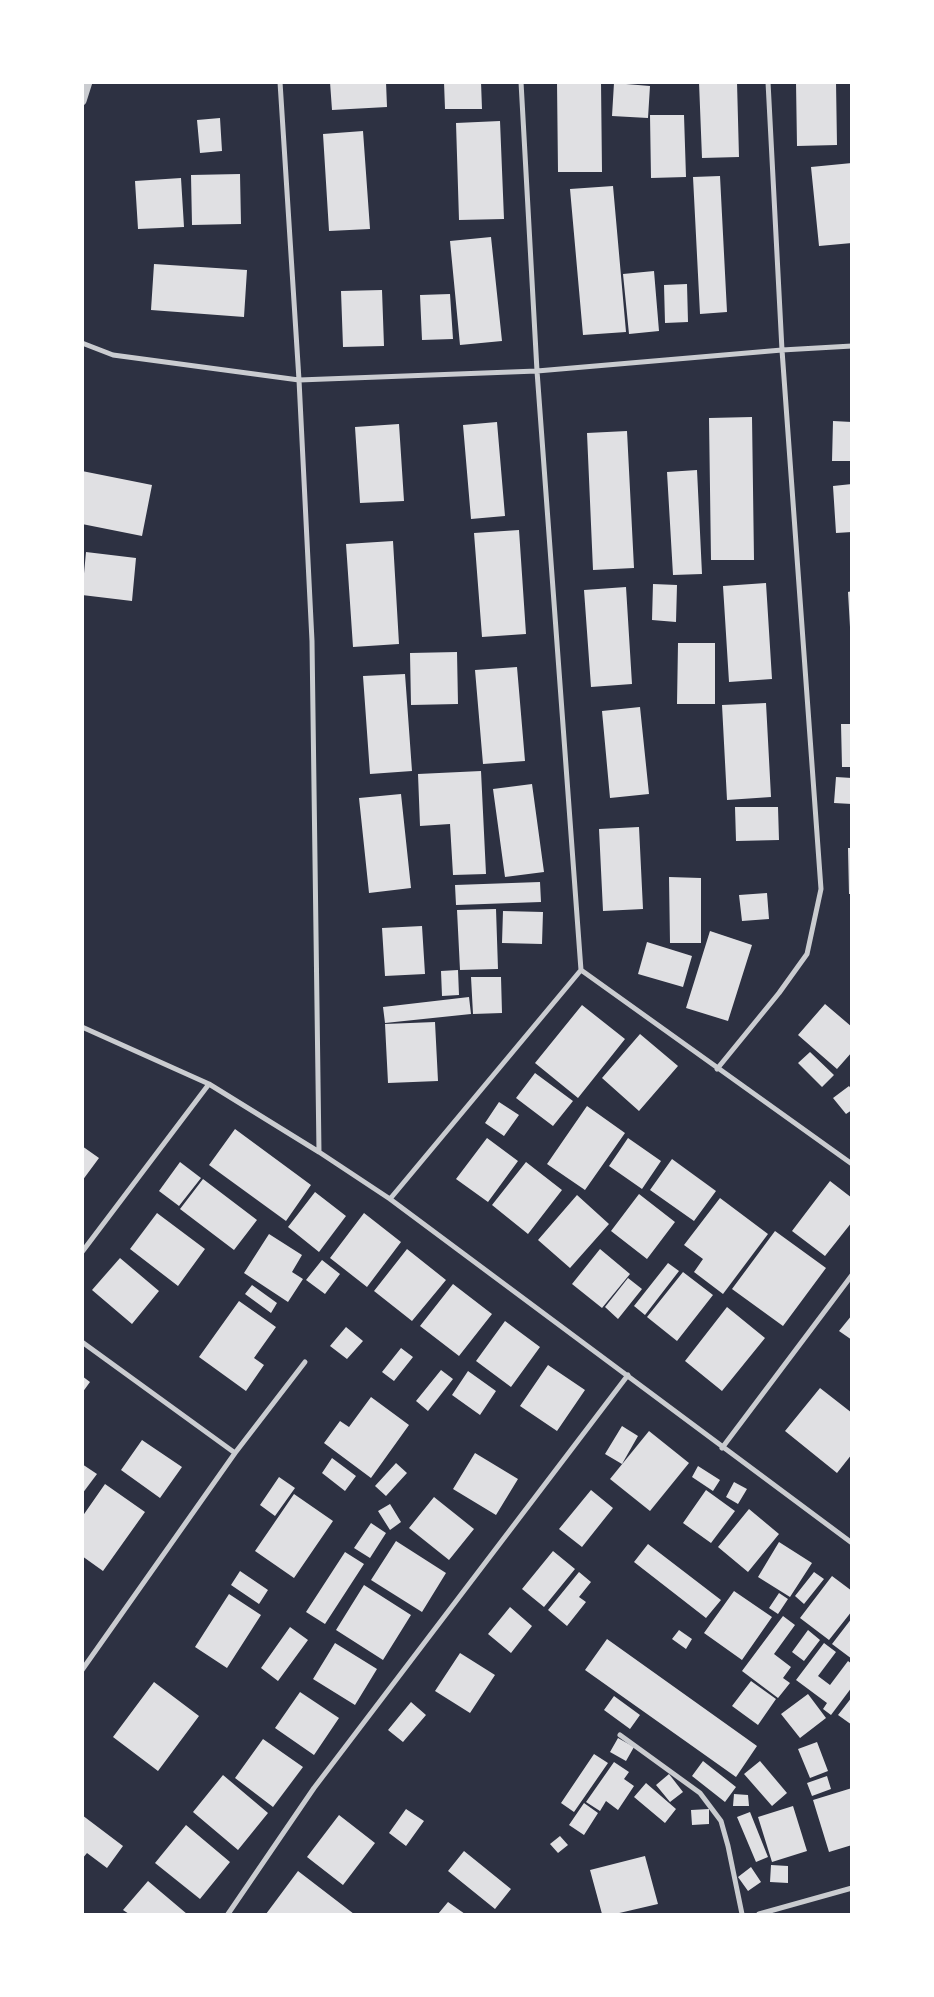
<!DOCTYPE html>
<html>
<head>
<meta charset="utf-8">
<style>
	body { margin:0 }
	#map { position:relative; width:934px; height:1997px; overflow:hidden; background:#2d3142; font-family:Rubik,sans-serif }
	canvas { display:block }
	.frame { position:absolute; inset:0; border:84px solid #fff; pointer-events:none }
</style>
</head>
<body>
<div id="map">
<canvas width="934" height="1997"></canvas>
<div class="frame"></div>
</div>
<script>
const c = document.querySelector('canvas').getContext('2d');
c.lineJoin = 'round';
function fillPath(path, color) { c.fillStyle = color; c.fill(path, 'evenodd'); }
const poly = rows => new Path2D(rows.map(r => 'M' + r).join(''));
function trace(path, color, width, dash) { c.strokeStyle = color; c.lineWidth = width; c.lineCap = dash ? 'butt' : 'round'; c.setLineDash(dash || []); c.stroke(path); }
const building = poly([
	[330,82,386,82,387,107,332,110],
	[444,82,481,82,482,109,445,109],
	[557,82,601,82,602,172,558,172],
	[699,82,737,82,739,157,702,158],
	[796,82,836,82,837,145,797,146],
	[614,83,650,86,648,118,612,116],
	[650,115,684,115,686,177,651,178],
	[220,118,222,151,200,153,197,120],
	[500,121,504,219,459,220,456,123],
	[363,131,370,229,329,231,323,134],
	[852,163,852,243,819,246,811,167],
	[240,174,241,224,192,225,191,175],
	[720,176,727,312,700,314,693,177],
	[181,178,184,227,138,229,135,181],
	[613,186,626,332,583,335,570,189],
	[491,237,502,341,460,345,450,241],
	[154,264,247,270,244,317,151,310],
	[654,271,659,331,629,334,623,274],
	[687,284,688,322,665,323,664,285],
	[382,290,384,346,343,347,341,291],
	[450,294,453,339,422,340,420,295],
	[752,417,754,560,711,560,709,418],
	[833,421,852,422,852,461,832,461],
	[497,422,505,516,471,519,463,425],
	[399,424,404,501,360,503,355,427],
	[627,431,634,568,593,570,587,433],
	[697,470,702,574,673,575,667,472],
	[82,471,152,485,142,536,82,524],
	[852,484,852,532,836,533,833,486],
	[519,530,526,634,482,637,474,533],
	[393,541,399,644,353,647,346,544],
	[86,552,136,558,132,601,82,595],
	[766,583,772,679,729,682,723,586],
	[653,584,677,585,676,622,652,620],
	[626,587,632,684,591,687,584,590],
	[852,591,852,627,850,627,848,592],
	[678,643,715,643,715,704,677,704],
	[457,652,458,704,411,705,410,653],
	[517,667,525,761,483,764,475,670],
	[405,674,412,771,370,774,363,676],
	[766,703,771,797,727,800,722,705],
	[640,707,649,794,610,798,602,711],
	[841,724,852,724,852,767,842,767],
	[481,771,486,874,453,875,450,824,420,826,418,774],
	[836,777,852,778,852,804,834,803],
	[532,784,544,872,505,877,493,789],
	[401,794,411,888,369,893,359,798],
	[735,807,778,807,779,840,736,841],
	[639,827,643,909,603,911,599,829],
	[848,848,852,848,852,894,849,894],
	[669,877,701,878,701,943,670,943],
	[540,882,541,902,456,905,455,885],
	[767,893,769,919,742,921,739,895],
	[496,909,498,969,460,970,457,910],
	[503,911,543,912,542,944,502,943],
	[422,926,425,974,385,976,382,928],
	[710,931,752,945,728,1021,686,1008],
	[647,942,692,956,683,987,638,974],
	[458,970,459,995,442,996,441,971],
	[471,977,501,977,502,1013,473,1014],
	[469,997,471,1014,385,1023,383,1007],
	[825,1004,852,1027,852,1052,837,1069,798,1035],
	[582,1005,625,1039,578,1098,535,1063],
	[435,1022,438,1081,388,1083,385,1024],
	[640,1034,678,1066,639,1111,602,1078],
	[810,1052,834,1075,822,1087,798,1063],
	[535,1073,573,1101,553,1126,516,1098],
	[849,1086,852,1090,852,1110,846,1114,833,1098],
	[499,1102,519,1115,504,1136,485,1123],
	[587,1106,625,1133,585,1190,547,1164],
	[235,1129,311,1185,286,1221,209,1165],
	[487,1138,518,1161,488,1202,456,1179],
	[628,1138,661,1161,642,1189,609,1166],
	[82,1146,99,1158,82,1181],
	[672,1159,716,1191,694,1221,650,1190],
	[180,1162,201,1178,179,1206,159,1191],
	[526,1162,562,1190,528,1234,492,1205],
	[203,1179,257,1220,234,1250,180,1209],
	[830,1181,852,1198,852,1222,825,1256,792,1231],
	[315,1192,346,1216,319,1252,288,1227],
	[639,1194,675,1222,647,1259,611,1231],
	[577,1195,609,1224,570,1268,538,1240],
	[720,1198,768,1234,723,1294,694,1272,703,1259,684,1245],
	[157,1213,205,1249,178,1286,130,1249],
	[364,1213,401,1242,367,1287,330,1258],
	[775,1231,826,1268,783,1326,732,1289],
	[269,1234,302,1255,292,1272,303,1279,288,1302,244,1273],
	[407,1249,446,1280,412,1321,374,1291],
	[600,1249,630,1274,602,1308,572,1284],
	[120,1258,159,1291,132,1324,92,1290],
	[322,1260,340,1274,325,1294,306,1280],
	[668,1263,679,1271,645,1315,634,1306],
	[683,1272,713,1295,677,1341,647,1317],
	[628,1278,642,1289,618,1319,605,1307],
	[453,1284,492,1314,459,1356,420,1326],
	[252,1285,277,1303,271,1313,245,1294],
	[239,1301,276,1327,254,1358,264,1365,246,1391,199,1357],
	[727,1307,765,1338,722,1391,685,1361],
	[852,1315,852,1340,839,1331],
	[505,1321,540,1347,511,1387,476,1361],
	[346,1327,363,1341,347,1359,330,1346],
	[401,1348,413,1357,394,1381,382,1372],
	[548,1365,585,1390,557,1431,520,1406],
	[441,1370,453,1379,428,1411,416,1401],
	[468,1371,496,1391,480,1415,452,1395],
	[82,1376,90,1382,82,1393],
	[820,1388,852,1413,852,1454,837,1473,785,1431],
	[371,1397,409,1425,371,1478,324,1443,340,1421,349,1427],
	[622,1426,638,1436,622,1464,605,1454],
	[649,1431,689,1463,650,1511,610,1479],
	[142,1440,182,1467,160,1498,121,1470],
	[475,1453,518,1479,496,1515,453,1489],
	[332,1458,356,1476,345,1491,322,1473],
	[396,1463,407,1473,386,1496,375,1486],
	[82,1464,97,1474,82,1494],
	[698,1466,720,1480,713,1491,692,1477],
	[279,1477,295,1488,275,1516,260,1505],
	[734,1482,747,1489,738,1504,726,1497],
	[105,1484,145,1512,103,1571,82,1556,82,1517],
	[591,1490,613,1508,582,1547,559,1529],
	[706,1490,735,1511,711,1543,683,1523],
	[294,1494,333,1521,294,1578,255,1551],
	[434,1497,474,1529,449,1560,409,1528],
	[390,1504,401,1522,390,1530,378,1511],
	[749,1509,779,1534,748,1572,718,1547],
	[371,1523,386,1533,370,1558,354,1548],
	[396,1541,446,1573,422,1612,371,1580],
	[779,1542,812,1563,790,1597,758,1577],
	[648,1544,721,1600,706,1618,634,1562],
	[553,1551,575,1569,544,1607,522,1589],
	[345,1552,364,1564,325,1624,306,1612],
	[240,1571,268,1590,259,1604,231,1585],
	[579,1572,591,1582,579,1597,586,1602,567,1626,548,1610],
	[814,1572,824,1579,804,1604,795,1596],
	[832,1576,852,1591,852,1611,829,1640,800,1618],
	[364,1585,411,1615,383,1660,336,1630],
	[734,1591,772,1617,742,1660,704,1633],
	[779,1593,788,1599,778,1614,769,1608],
	[229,1594,261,1615,227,1668,195,1647],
	[510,1607,532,1626,511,1653,488,1634],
	[783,1616,795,1625,774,1654,791,1667,783,1678,790,1683,778,1698,742,1671],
	[852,1618,852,1659,832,1644],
	[290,1627,308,1640,278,1681,261,1668],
	[679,1630,692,1639,686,1649,672,1639],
	[808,1630,820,1640,804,1661,792,1652],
	[607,1639,757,1746,736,1777,585,1670],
	[335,1643,377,1669,355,1705,313,1679],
	[824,1643,836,1652,818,1676,830,1685,848,1661,852,1664,852,1687,831,1715,823,1709,827,1703,796,1680],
	[460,1653,495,1675,470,1713,435,1691],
	[751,1681,776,1699,758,1725,732,1706],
	[154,1682,199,1716,158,1771,113,1737],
	[300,1692,339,1718,314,1755,275,1728],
	[808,1694,826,1718,800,1738,781,1714],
	[614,1696,640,1715,630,1729,604,1710],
	[852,1697,852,1725,838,1715],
	[411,1702,426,1715,403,1742,388,1730],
	[618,1738,634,1747,626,1761,610,1752],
	[263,1739,303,1767,273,1807,235,1778],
	[817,1742,828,1771,810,1778,798,1749],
	[594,1754,608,1763,574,1812,561,1803],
	[703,1761,736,1787,725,1802,692,1776],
	[760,1761,787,1793,772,1806,744,1774],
	[614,1762,629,1772,624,1779,634,1786,618,1810,606,1801,600,1811,586,1802],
	[669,1774,683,1792,670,1802,656,1785],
	[223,1775,268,1813,238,1850,193,1812],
	[827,1776,831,1789,812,1796,807,1783],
	[646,1783,676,1809,665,1823,634,1797],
	[852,1788,852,1845,829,1852,813,1800],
	[734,1794,748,1795,749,1806,733,1806],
	[584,1803,598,1813,584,1835,569,1825],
	[793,1806,807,1851,772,1862,758,1817],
	[406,1809,424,1821,406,1846,389,1833],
	[709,1809,709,1824,692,1825,691,1810],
	[750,1812,768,1857,756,1862,737,1817],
	[82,1815,123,1846,107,1868,87,1853,82,1859],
	[339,1815,375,1843,343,1885,307,1857],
	[186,1825,230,1862,200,1899,155,1863],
	[560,1836,568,1845,558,1853,550,1844],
	[464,1851,511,1889,495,1909,448,1871],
	[645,1856,658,1904,615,1914,602,1914,590,1870],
	[771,1865,788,1866,788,1883,770,1882],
	[751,1867,761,1882,748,1891,738,1877],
	[298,1871,354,1914,266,1914],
	[148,1881,187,1914,129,1914,123,1910],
	[448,1902,465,1914,438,1914]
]);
const minor = poly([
	[280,82,299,380,312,641,319,1152],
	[521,82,537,371,581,970],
	[82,343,113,355,299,380,537,371,782,350,852,346],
	[82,1027,209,1084,319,1152,390,1199,852,1543],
	[717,1069,779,993,807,954,821,889,782,350,768,82],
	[390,1199,581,970,852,1164],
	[82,1252,209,1084],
	[82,1342,235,1453],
	[722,1448,852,1275],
	[82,1670,235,1453,305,1362],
	[620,1735,700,1793,721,1821,728,1846,742,1914],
	[228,1914,314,1788,628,1375],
	[759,1914,852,1888]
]);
const tertiary = poly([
	[82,101,88,82]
]);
fillPath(building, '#e0e0e3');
trace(minor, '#caccd0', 5);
trace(tertiary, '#caccd0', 9);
</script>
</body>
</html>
